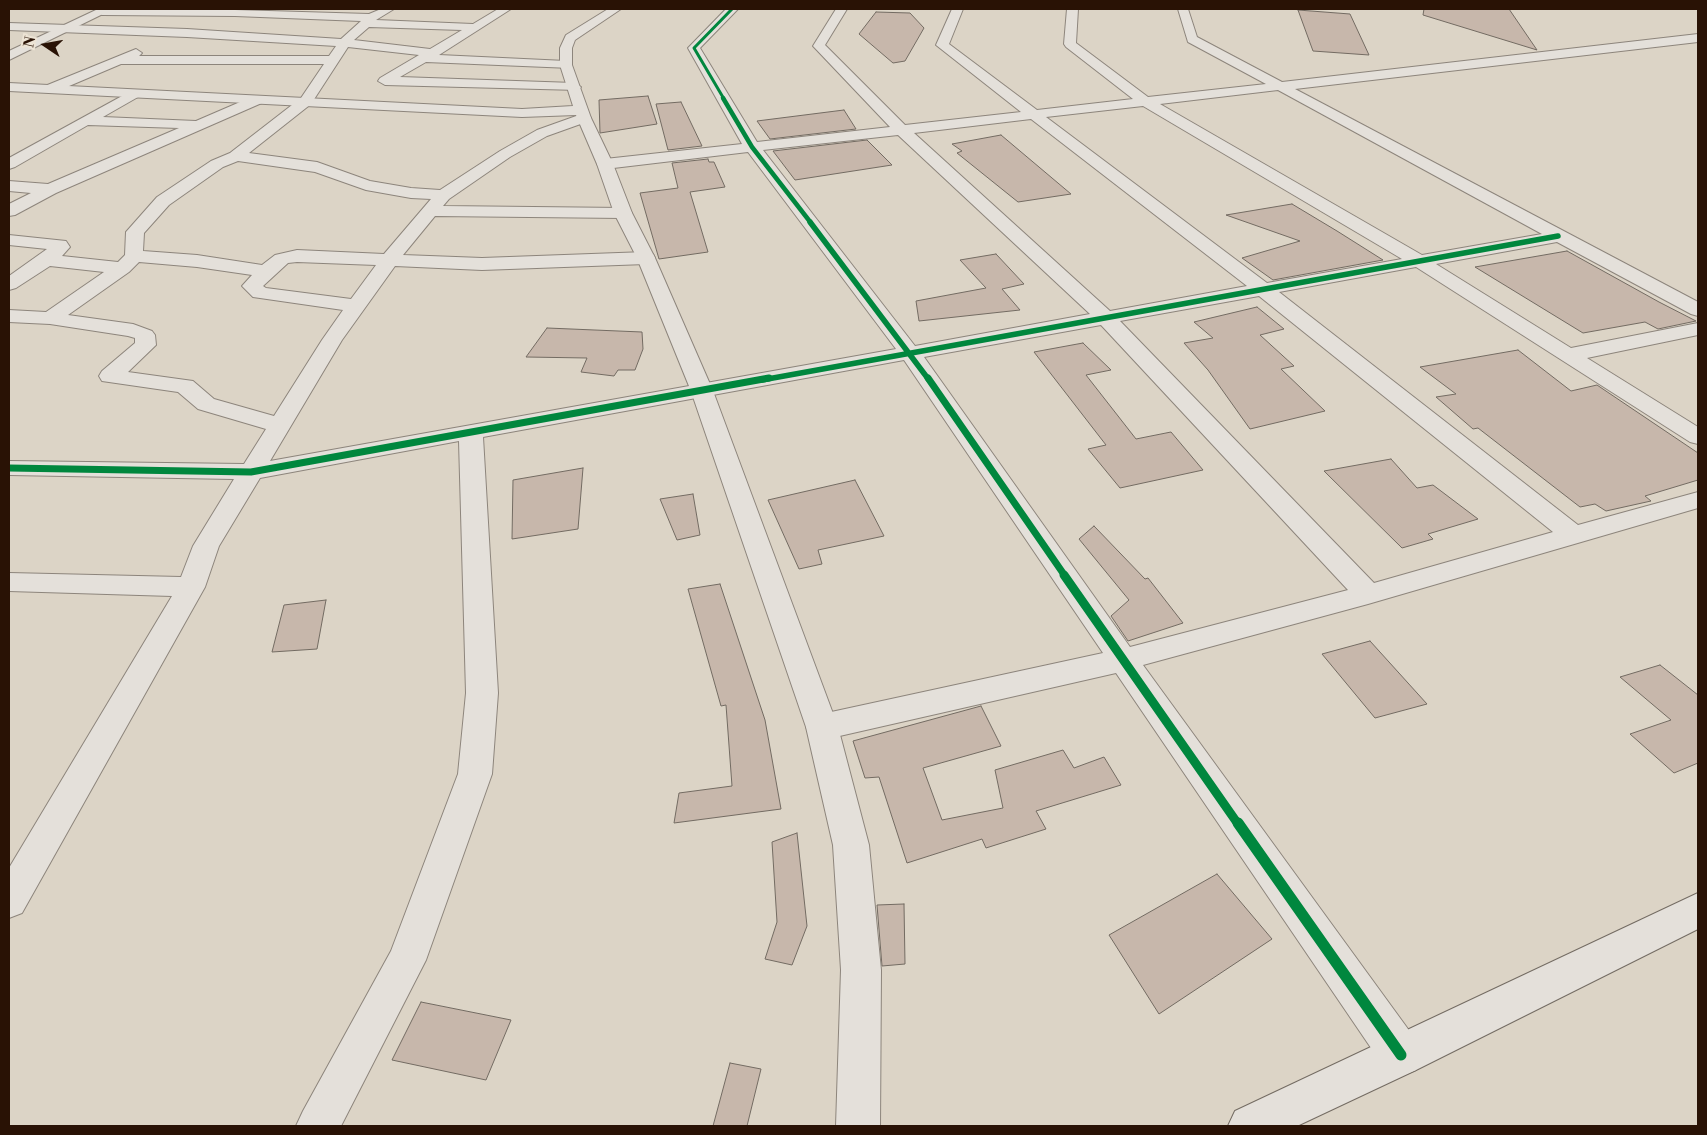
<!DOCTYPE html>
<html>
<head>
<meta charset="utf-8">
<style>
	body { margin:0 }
	#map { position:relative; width:1707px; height:1135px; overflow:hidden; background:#dcd4c6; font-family:"Libre Bodoni",serif }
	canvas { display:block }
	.frame { position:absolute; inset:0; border:10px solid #291205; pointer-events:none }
	.north { position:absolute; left:20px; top:20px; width:50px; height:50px; -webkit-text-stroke:4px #ede4d5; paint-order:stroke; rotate:282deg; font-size:14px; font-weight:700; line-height:20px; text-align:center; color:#291205 }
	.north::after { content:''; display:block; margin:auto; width:18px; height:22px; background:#291205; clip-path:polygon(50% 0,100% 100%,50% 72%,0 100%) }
</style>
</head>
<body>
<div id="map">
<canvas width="1707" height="1135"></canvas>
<div class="frame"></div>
<div class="north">N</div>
</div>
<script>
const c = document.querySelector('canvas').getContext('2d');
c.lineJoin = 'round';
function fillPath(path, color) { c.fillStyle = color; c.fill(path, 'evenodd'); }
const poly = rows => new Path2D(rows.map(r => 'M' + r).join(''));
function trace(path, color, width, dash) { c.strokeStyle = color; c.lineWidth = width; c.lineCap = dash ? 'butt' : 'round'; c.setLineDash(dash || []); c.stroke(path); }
const building = poly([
	[1424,9,1509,9,1537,50,1423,15,1424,9],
	[1298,10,1350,14,1369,55,1313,51,1298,10],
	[876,12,910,13,924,28,905,61,893,63,859,34,876,12],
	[648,96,657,124,600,133,599,100,648,96],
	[681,102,702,146,668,150,656,104,681,102],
	[844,110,856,129,770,139,757,121,844,110],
	[1001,135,1071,194,1018,202,957,153,962,151,952,144,1001,135],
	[867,140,892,165,795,180,773,151,867,140],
	[708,159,709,162,714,162,725,187,690,192,708,252,659,259,640,193,678,188,672,163,708,159],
	[1292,204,1337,231,1383,260,1273,280,1242,258,1300,241,1226,215,1292,204],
	[1567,251,1659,302,1696,321,1658,329,1645,322,1583,333,1475,267,1567,251],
	[996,254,1024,284,1002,289,1020,310,919,321,916,301,986,288,960,260,996,254],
	[1257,307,1284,329,1260,335,1294,366,1281,369,1325,411,1250,429,1208,370,1184,343,1213,338,1194,322,1257,307],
	[547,328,642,332,643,349,635,370,618,370,614,376,581,372,587,358,526,357,547,328],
	[1083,343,1111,370,1086,375,1136,439,1171,432,1203,470,1120,488,1088,449,1106,445,1034,352,1083,343],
	[1518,350,1571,391,1597,385,1698,453,1698,480,1645,496,1651,501,1606,511,1595,504,1580,507,1478,428,1473,429,1436,397,1456,394,1420,367,1518,350],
	[1391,459,1417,488,1433,485,1478,519,1428,534,1433,539,1402,548,1324,471,1391,459],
	[583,468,578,529,512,539,513,480,583,468],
	[855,480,884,536,818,550,822,564,799,569,768,500,855,480],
	[693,494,700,535,677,540,660,499,693,494],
	[1094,526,1145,579,1148,578,1183,623,1128,641,1111,616,1129,600,1079,539,1094,526],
	[720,584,765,720,781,809,674,823,679,793,732,786,726,705,721,706,688,589,720,584],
	[326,600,317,649,272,652,284,605,326,600],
	[1370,641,1427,704,1375,718,1322,654,1370,641],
	[1660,665,1698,695,1698,763,1674,773,1630,734,1671,720,1620,677,1660,665],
	[981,706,1001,746,923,768,942,820,1003,808,995,770,1063,750,1074,768,1104,757,1121,785,1036,811,1046,829,986,848,982,839,907,863,879,777,865,778,853,741,981,706],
	[797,833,807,926,792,965,765,959,777,922,772,842,797,833],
	[1217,874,1272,939,1159,1014,1109,935,1217,874],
	[904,904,905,964,882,966,877,905,904,904],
	[421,1002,511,1020,486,1080,392,1060,421,1002],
	[730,1063,761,1069,747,1126,713,1126,730,1063]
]);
const minor = poly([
	[101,9,235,10,369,14,381,9,394,9,376,20,473,24,498,9,511,9,439,55,566,61,571,62,572,65,571,68,426,62,400,77,574,83,581,87,579,90,385,85,378,81,380,78,419,55,348,47,311,104,249,153,317,162,370,181,411,188,440,190,500,151,537,130,579,115,589,115,591,118,589,121,547,136,510,157,449,199,443,206,623,208,629,209,632,213,629,217,623,218,435,216,403,255,482,258,646,252,653,254,655,258,653,262,646,264,482,270,395,266,342,340,270,461,896,349,748,152,605,169,599,167,597,164,599,161,605,159,742,144,688,48,726,9,738,9,700,48,757,142,890,127,813,46,836,9,847,9,825,45,905,125,1021,112,936,45,952,9,963,9,949,44,1037,110,1133,99,1066,47,1064,44,1067,9,1078,9,1076,43,1148,97,1266,84,1188,42,1178,9,1188,9,1197,37,1282,82,1698,34,1698,42,1295,89,1698,302,1698,316,1691,314,1557,242,1436,264,1571,348,1698,323,1698,335,1587,358,1698,427,1698,444,1690,442,1416,267,1279,292,1578,525,1698,492,1698,508,1368,604,1143,665,1416,1040,1422,1055,1416,1070,1401,1076,1386,1070,1116,673,822,740,811,736,806,727,811,718,822,714,1103,653,904,360,483,437,498,693,492,774,426,960,341,1126,296,1126,303,1111,391,951,458,774,466,693,459,441,260,478,219,546,205,587,22,913,9,918,9,868,172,596,9,591,9,573,181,577,193,546,234,479,9,475,9,461,244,464,266,429,198,409,178,392,102,381,99,376,102,371,135,343,135,338,128,336,50,324,9,322,9,310,46,312,104,272,50,266,16,288,9,290,9,276,47,249,9,245,9,235,66,241,70,247,62,256,118,262,125,255,126,232,157,197,211,161,230,153,301,98,324,64,121,64,55,92,50,93,43,89,45,86,136,49,142,53,139,56,329,56,336,46,187,37,9,30,9,23,187,29,341,39,361,21,235,16,102,15,96,12,101,9],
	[369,27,462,30,430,49,354,40,369,27],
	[1278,90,1542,234,1422,255,1160,104,1278,90],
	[1143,106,1402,259,1267,283,1046,117,1143,106],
	[1031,119,1247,286,1110,311,914,133,1031,119],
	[898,135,1090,314,915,346,763,150,898,135],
	[238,161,315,172,366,190,411,198,431,199,384,254,297,250,275,255,262,265,197,255,143,251,144,233,169,205,223,167,238,161],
	[139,262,197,267,252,275,242,286,253,297,343,310,322,340,274,416,214,399,193,381,128,372,156,345,155,335,152,331,133,324,68,315,129,272,139,262],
	[297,262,376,265,351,299,266,288,263,286,288,263,297,262],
	[1259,296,1553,532,1374,583,1120,321,1259,296],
	[1101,325,1348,590,1130,647,924,357,1101,325],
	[133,90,140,94,138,97,103,117,196,121,254,96,264,96,266,99,264,102,56,193,15,215,9,216,9,204,31,193,9,191,9,181,48,184,179,128,88,125,15,167,9,169,9,158,133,90]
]);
const tertiary = poly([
	[98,9,113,9,9,60,9,51,98,9],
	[608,9,621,9,575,40,572,48,572,65,591,118,613,164,632,213,655,258,713,391,838,727,869,845,881,970,880,1126,836,1126,841,970,833,845,806,727,691,391,637,258,614,213,597,164,576,115,522,117,9,91,9,83,522,109,573,106,560,65,560,48,566,35,608,9]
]);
const secondary = poly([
	[1698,893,1698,929,1416,1070,1297,1126,1228,1126,1235,1111,1698,893]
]);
const cyclewayFar5 = poly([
	[724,99,694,48,732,9]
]);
const cyclewayFar4 = poly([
	[723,98,752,147,811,223]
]);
const cyclewayFar3 = poly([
	[810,222,929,380],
	[762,380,1558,236]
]);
const cyclewayFar2 = poly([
	[928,378,1065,576],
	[9,468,251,472,769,378]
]);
const cyclewayFar1 = poly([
	[1064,575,1238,824]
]);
const cycleway = poly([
	[1238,823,1401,1055]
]);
fillPath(building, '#c7b7ab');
trace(building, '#736b62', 1);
trace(minor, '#8d857c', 2);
trace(tertiary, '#8d857c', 2);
trace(secondary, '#736b62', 2);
fillPath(minor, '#e4e0da');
fillPath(tertiary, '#e4e0da');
fillPath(secondary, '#e4e0da');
trace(cyclewayFar5, '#00873e', 3);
trace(cyclewayFar4, '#00873e', 4.5);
trace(cyclewayFar3, '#00873e', 5.5);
trace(cyclewayFar2, '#00873e', 7);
trace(cyclewayFar1, '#00873e', 9);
trace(cycleway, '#00873e', 11);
</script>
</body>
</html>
